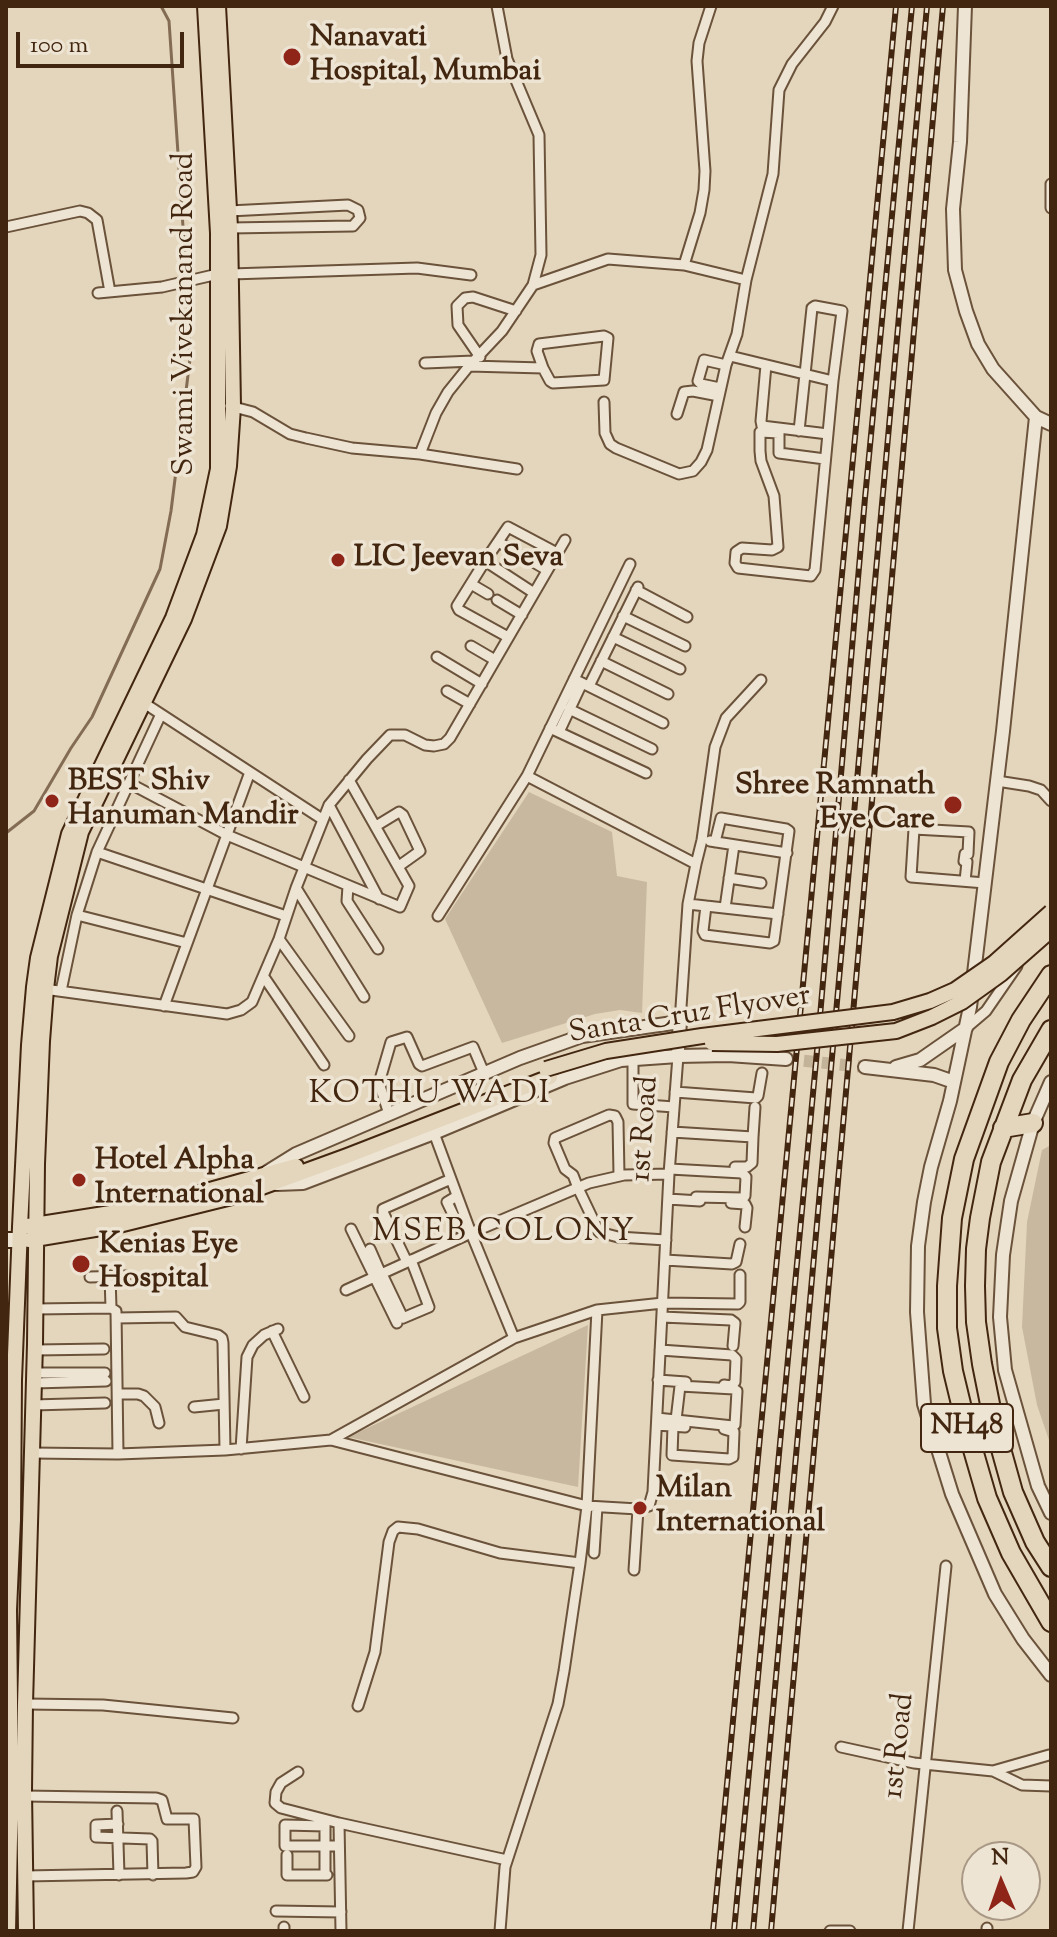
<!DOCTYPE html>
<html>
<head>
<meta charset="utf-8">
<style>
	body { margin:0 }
	#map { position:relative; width:1057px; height:1937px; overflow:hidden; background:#e3d6bc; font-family:"Sorts Mill Goudy",serif }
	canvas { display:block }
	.frame { position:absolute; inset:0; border:8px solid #43260f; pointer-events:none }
	.north { position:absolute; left:961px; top:1841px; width:80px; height:80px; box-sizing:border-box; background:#ede4d3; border:2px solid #a99885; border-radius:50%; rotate:358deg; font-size:22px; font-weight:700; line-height:32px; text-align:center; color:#43260f }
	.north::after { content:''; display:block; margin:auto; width:28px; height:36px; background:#8f2418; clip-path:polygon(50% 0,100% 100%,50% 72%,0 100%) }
	.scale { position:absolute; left:16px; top:32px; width:168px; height:36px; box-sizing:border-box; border:4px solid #43260f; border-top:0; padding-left:10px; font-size:24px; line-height:28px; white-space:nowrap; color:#43260f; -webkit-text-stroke:6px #ede4d3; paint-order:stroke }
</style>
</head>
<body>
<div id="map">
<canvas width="1057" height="1937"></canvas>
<div class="frame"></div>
<div class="north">N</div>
<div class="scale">100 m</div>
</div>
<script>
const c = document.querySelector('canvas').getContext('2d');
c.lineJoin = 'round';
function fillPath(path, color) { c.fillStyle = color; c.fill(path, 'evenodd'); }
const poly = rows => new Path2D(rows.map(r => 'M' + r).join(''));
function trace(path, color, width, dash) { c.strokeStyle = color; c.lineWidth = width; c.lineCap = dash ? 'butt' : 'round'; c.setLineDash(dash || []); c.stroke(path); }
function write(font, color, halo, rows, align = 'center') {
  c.font = font + ' "Sorts Mill Goudy",serif'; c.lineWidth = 7; c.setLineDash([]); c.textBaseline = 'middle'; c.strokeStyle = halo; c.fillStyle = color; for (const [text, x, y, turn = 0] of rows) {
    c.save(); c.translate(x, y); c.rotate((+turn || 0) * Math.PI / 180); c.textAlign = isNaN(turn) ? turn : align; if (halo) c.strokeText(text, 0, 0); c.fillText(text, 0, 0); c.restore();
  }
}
const green = poly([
	[529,792,612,832,617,876,647,882,642,1013,620,1010,595,1014,502,1043,445,919],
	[1051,1145,1051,1446,1037,1405,1022,1327,1027,1222,1042,1150],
	[588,1325,578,1487,348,1437]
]);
const stream = poly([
	[6,833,34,811,71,748,92,717,160,569,171,511,190,359,186,271,169,21,161,6]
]);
const tertiaryTunnel = poly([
	[786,1059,865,1067]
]);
const minor = poly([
	[1051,184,1051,208],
	[229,211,348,205,358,210,360,218,353,226,230,228],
	[6,227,80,211,88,213,97,220,110,292],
	[684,265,700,213,704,190,705,171,697,61,699,43,711,6],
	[231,274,417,268,471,275],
	[533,285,608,259,684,265,746,280],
	[98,293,162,287,218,274],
	[730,356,833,381,815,570,811,576,738,568,735,563,736,552,742,548,772,550,778,547,774,496,761,461,760,451,760,432,779,433],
	[480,357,458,325,457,306,465,298,473,297,516,311],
	[425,363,474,361],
	[766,365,761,421,762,426,828,434],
	[469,366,543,368,537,351,539,344,604,336,608,338,604,380,553,383,550,381,543,368],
	[720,388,701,384,698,381,704,360,726,365],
	[604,402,605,433,610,444,616,448,679,474,693,471,701,462,707,450,726,365,737,334,746,280,773,174,779,90,792,64,825,22,833,6],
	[230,406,253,412,290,434,306,438,352,448,420,454,517,469],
	[677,414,684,392,693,391,719,396],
	[779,428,779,453,825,459],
	[799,431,812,308,815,306,842,311,833,381],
	[420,454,436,413,448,392,469,366,502,331,533,285,541,255,539,135,507,59,497,6],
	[498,542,513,550],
	[523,556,547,570],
	[485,561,508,527,557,553],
	[471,584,488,594],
	[636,590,687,617],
	[497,600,522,615],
	[623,616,685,646],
	[508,637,459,610,457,606,485,561,534,593],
	[613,637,680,669],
	[471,646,495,660],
	[437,657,482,684],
	[601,661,668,694],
	[574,679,663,723],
	[589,686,638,587],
	[447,691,470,704],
	[144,703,322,819],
	[569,709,652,749],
	[550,728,646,773],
	[559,732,582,683],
	[527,776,630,564],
	[997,781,1029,786,1041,790,1051,801],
	[129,783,161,714],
	[329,805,379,899],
	[376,826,399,812,403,815,420,851,399,866],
	[710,841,787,853],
	[97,852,286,916],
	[696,864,702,840,715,747,726,718,761,680],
	[729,878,761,883],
	[965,881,967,862,964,861,965,854,968,854,969,832,914,829,911,877,985,883],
	[348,886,347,901,378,949],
	[296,888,364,997],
	[688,904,778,914],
	[706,906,703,931,705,935,770,943,774,941,789,831,786,829,721,818,715,842],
	[725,908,734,845],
	[77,915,187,943],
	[438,916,527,776,696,864,688,904,680,1022],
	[279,939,349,1036],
	[264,977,324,1065],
	[44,989,227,1014,241,1010,252,1002,279,939,296,888,329,805,367,759,390,735,405,735,425,745,434,746,444,744,450,738,565,540],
	[61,991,77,915,97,852,129,783,227,835,400,907,409,886,349,780],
	[164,1006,250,772],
	[966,1028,986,1011,1017,966],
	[633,1059,633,1104,674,1107],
	[675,1092,756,1098,758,1096,762,1073],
	[389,1114,379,1083,391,1042,407,1037,419,1064,422,1066,473,1047,484,1073],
	[672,1132,753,1137,755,1107],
	[434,1133,471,1233,514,1338],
	[735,1167,747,1167,752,1163,753,1137],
	[670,1169,742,1173,746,1177,745,1196,743,1198,696,1197],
	[619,1175,618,1122,615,1116,609,1115,555,1138,554,1143,565,1169,573,1175,578,1188,599,1232,618,1237,666,1240],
	[457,1196,447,1202,459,1227],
	[668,1199,700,1201],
	[731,1203,745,1204,747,1208,745,1227],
	[351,1229,397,1323],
	[370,1249,381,1274],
	[665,1260,732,1264,736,1262,740,1244],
	[407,1262,383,1212,383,1209,451,1179],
	[382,1274,403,1318,429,1307,411,1260],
	[110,1276,111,1308],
	[90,1277,126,1276],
	[346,1290,471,1233,589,1183,624,1175,669,1174],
	[35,1309,111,1308,116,1311,118,1454],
	[662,1317,731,1320,735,1323,733,1346],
	[117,1318,176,1317,185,1327,218,1335,222,1338,223,1343,225,1450],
	[272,1331,304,1397],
	[35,1350,104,1349],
	[660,1350,732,1355,736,1359,735,1382,731,1386,724,1385],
	[34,1373,105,1373],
	[658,1380,686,1382],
	[34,1383,106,1381],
	[118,1394,138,1394,144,1396,155,1407,159,1423],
	[33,1405,105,1403],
	[194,1407,224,1404],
	[657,1418,666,1419,676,1420,733,1426,735,1425,737,1391,734,1389,680,1386,676,1420],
	[657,1425,685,1427],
	[673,1426,672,1455,729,1459,733,1457,734,1432,724,1429],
	[331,1440,514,1338,597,1310,663,1303,738,1304,740,1302,740,1275],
	[241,1449,247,1357,253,1345,264,1335,278,1329],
	[32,1453,118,1454,225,1450,331,1440,587,1506,638,1509,649,1506,653,1492,669,1174,678,1056],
	[594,1553,597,1507],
	[634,1570,638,1509],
	[25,1704,103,1705,233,1718],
	[358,1706,375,1652,389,1542,393,1531,398,1527,418,1529,500,1553,580,1563],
	[841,1747,914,1763,993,1771,1049,1755],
	[993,1771,1022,1785,1051,1786],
	[298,1772,281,1783,276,1792,275,1803,281,1808,339,1823,341,1931],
	[24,1796,156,1798,162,1800,167,1819,194,1819,196,1867,193,1872,186,1873,25,1876],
	[117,1811,119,1875],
	[339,1823,507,1860],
	[118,1824,96,1825,96,1837,150,1839,152,1841,153,1875],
	[287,1855,287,1875,327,1875],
	[325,1875,325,1826,285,1825,285,1846,339,1846],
	[276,1911,341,1912],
	[284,1927,284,1931],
	[500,1931,505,1867,558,1704,564,1671,580,1563,587,1506,597,1310],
	[830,1931,850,1931],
	[908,1931,946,1566],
	[987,1931,987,1928]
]);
const tertiary = poly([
	[965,6,960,142,953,209,955,270,966,311,978,344,993,369,1036,417,1051,424],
	[1036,417,1003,731,970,1007,950,1101,931,1167,924,1202,918,1246,917,1312,924,1404,952,1494,995,1594,1023,1639,1051,1675],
	[865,1067,934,1075,954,1082],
	[896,1067,920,1060,966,1028],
	[1051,1082,1033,1123,1011,1201,1003,1255,1000,1317,1005,1370,1038,1486,1051,1513],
	[267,1172,296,1154,520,1058,582,1036,680,1022,678,1049],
	[277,1184,303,1183,434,1133,565,1078,621,1060,678,1056,728,1055,786,1059]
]);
const secondary = poly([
	[6,1240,19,1240]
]);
const primary = poly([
	[28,1226,149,1207,296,1166],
	[29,1240,119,1225,240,1195,347,1156,550,1077],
	[8,1931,11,1791,9,1610,13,1520,14,1380,20,1227,29,1045,34,987,38,958,69,834,173,618,204,535,218,469,218,233,205,6],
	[26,1931,24,1791,25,1704,35,1344,37,1164,42,1041,46,989,50,956,81,832,184,619,219,526,229,466,233,407,230,228,218,6]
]);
const motorway = poly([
	[1051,975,1021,1020,999,1062,964,1159,952,1218,947,1286,947,1328,953,1371,967,1429,987,1498,1011,1553,1051,1622],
	[1051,1030,1022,1080,991,1162,980,1218,976,1249,975,1286,976,1322,982,1364,994,1424,1013,1492,1035,1542,1051,1567],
	[1003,1128,1033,1123]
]);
const rail = poly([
	[713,1931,896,6],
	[734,1931,817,1051,865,498,912,6],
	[753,1931,927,6],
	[771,1931,943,6]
]);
const primaryBridge = poly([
	[712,1043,777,1044,896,1031,932,1017,962,1002,1001,974,1051,930],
	[546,1069,606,1051,702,1036,893,1012,930,1001,955,990,994,963,1051,912]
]);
const markers = [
	[292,57,10,"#8f2418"],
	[338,560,8,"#8f2418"],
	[52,801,8,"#8f2418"],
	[953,805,10,"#8f2418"],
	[79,1180,8,"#8f2418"],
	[81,1264,10,"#8f2418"],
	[640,1508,8,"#8f2418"]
];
const shields = [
	[967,1428,92]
];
const shieldNames = [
	["NH48",967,1428]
];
const poiNames = [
	["Nanavati",310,40],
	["Hospital, Mumbai",310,74],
	["LIC Jeevan Seva",354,560],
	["BEST Shiv",68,784],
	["Hanuman Mandir",68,818],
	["Shree Ramnath",935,788,"right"],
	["Eye Care",935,822,"right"],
	["Hotel Alpha",95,1163],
	["International",95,1197],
	["Kenias Eye",99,1247],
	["Hospital",99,1281],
	["Milan",656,1491],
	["International",656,1525]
];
const streetNames = [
	["Swami Vivekanand Road",187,314,-90],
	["Santa Cruz Flyover",690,1017,-9],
	["1st Road",647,1129,-86],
	["1st Road",901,1746,-84]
];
const neighbourhoodNames = [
	["KOTHU WADI",430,1097],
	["MSEB COLONY",504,1235]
];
fillPath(green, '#c8b89f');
trace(stream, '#836c53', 3);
trace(tertiaryTunnel, '#c3b399', 12, [12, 6]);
trace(minor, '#6b523a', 13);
trace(tertiary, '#6b523a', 16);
trace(secondary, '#43260f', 18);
trace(primary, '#43260f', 18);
trace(motorway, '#43260f', 22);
trace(minor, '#ede4d3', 9);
trace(tertiary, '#ede4d3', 12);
trace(secondary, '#ede4d3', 14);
trace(primary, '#e3d6bc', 14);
trace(motorway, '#e3d6bc', 18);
trace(rail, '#43260f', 6);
trace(rail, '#ede4d3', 3, [9]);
trace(primaryBridge, '#43260f', 18, []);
trace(primaryBridge, '#e3d6bc', 14);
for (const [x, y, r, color] of markers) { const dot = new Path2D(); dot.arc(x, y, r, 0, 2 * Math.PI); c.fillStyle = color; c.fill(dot); trace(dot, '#ede4d3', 3); }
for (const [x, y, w] of shields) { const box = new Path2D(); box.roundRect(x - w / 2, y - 24, w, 48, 6); c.fillStyle = '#ede4d3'; c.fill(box); trace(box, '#43260f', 2); }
write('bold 28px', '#43260f', null, shieldNames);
write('bold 30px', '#43260f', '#ede4d3', poiNames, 'left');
write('30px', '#43260f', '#ede4d3', streetNames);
c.letterSpacing = '2px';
write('32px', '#43260f', '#ede4d3', neighbourhoodNames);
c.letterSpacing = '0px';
</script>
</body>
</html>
